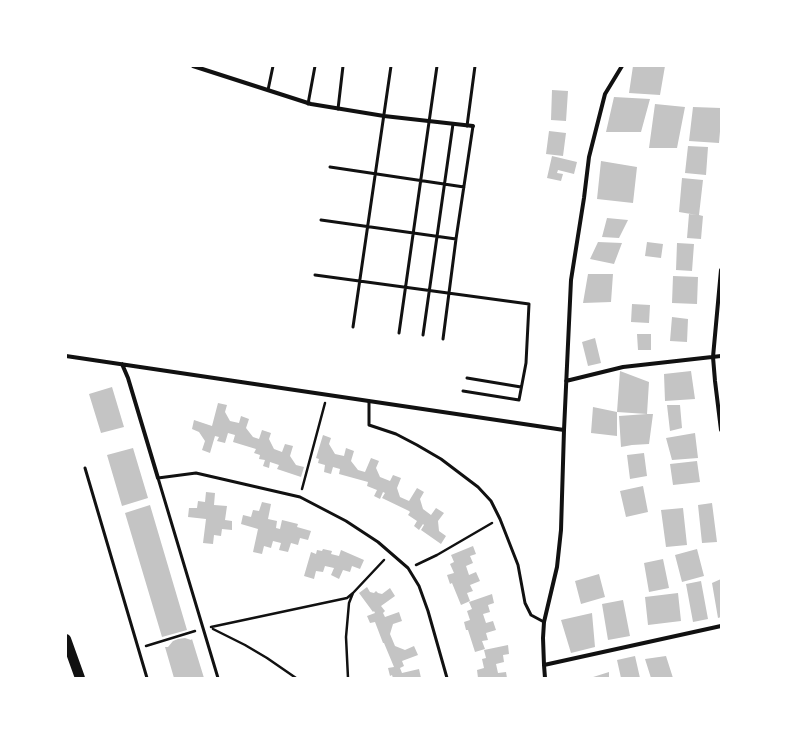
<!DOCTYPE html>
<html>
<head>
<meta charset="utf-8">
<style>
	body { margin:0 }
	#map { position:relative; width:787px; height:744px; overflow:hidden; background:#fff; font-family:"Work Sans",sans-serif }
	canvas { display:block }
	.frame { position:absolute; inset:0; border:67px solid #fff; pointer-events:none }
</style>
</head>
<body>
<div id="map">
<canvas width="787" height="744"></canvas>
<div class="frame"></div>
</div>
<script>
const c = document.querySelector('canvas').getContext('2d');
c.lineJoin = 'round';
function fillPath(path, color) { c.fillStyle = color; c.fill(path, 'evenodd'); }
const poly = rows => new Path2D(rows.map(r => 'M' + r).join(''));
function trace(path, color, width, dash) { c.strokeStyle = color; c.lineWidth = width; c.lineCap = dash ? 'butt' : 'round'; c.setLineDash(dash || []); c.stroke(path); }
const building = poly([
	[633,66,665,66,660,95,629,93],
	[552,90,568,91,566,121,551,120],
	[614,97,650,99,641,132,606,132],
	[655,104,685,107,677,148,649,148],
	[693,107,721,108,721,120,719,143,689,141],
	[549,131,566,133,563,156,546,154],
	[688,146,708,147,706,175,685,173],
	[552,156,577,162,574,174,558,170,557,173,563,174,561,181,547,178],
	[601,161,637,167,633,203,597,199],
	[682,178,703,180,699,215,703,216,701,239,687,238,689,214,697,215,679,212],
	[607,218,628,220,619,238,602,237],
	[598,242,622,243,614,264,590,259],
	[647,242,663,244,661,258,645,256],
	[677,243,694,244,692,271,676,270],
	[588,274,613,274,611,302,583,303],
	[673,276,698,277,697,304,672,303],
	[632,304,650,305,649,323,631,322],
	[672,317,688,319,687,342,670,341],
	[637,334,651,334,651,350,638,350],
	[595,338,601,363,588,366,582,342],
	[620,371,649,382,647,414,653,414,649,444,632,445,621,447,619,416,647,414,617,412],
	[691,371,695,399,665,401,664,374],
	[112,387,124,427,101,433,89,394],
	[218,403,227,405,225,412,230,421,239,423,241,416,249,419,246,428,253,437,259,439,262,430,271,433,269,439,274,449,282,452,285,444,293,446,290,456,296,465,304,467,301,477,277,469,279,465,270,462,269,468,263,466,265,460,259,459,260,455,254,453,256,449,233,442,235,435,228,433,225,443,217,441,219,437,215,436,210,453,202,450,205,441,199,432,192,429,194,420,212,426],
	[667,405,680,405,682,428,670,431],
	[593,407,617,412,617,436,591,433],
	[695,433,698,458,672,460,666,438],
	[323,435,331,438,329,444,335,454,344,456,346,448,354,451,351,461,358,470,365,472,371,458,379,461,376,468,380,477,390,481,393,475,401,478,397,488,400,497,409,501,417,488,424,492,420,499,423,509,431,515,436,508,444,513,438,521,439,531,446,536,441,544,421,530,424,525,423,524,419,530,414,526,417,521,408,515,410,512,409,511,382,498,385,493,383,492,380,499,374,496,377,490,367,486,368,482,339,474,340,469,333,467,331,474,324,472,325,465,318,463,319,459,316,458],
	[133,448,148,498,122,506,107,455],
	[644,453,647,476,630,479,627,455],
	[697,461,700,482,673,485,670,464],
	[643,486,648,512,626,517,620,491],
	[206,492,215,493,214,505,227,506,225,520,232,521,232,530,222,529,221,536,214,535,213,544,203,543,206,519,188,517,189,508,197,508,198,501,205,502],
	[262,502,271,504,268,519,277,521,276,528,280,529,282,520,298,524,297,527,311,531,308,540,300,538,298,545,291,543,288,552,279,550,281,543,273,541,271,548,264,546,262,554,253,552,258,529,241,524,243,515,251,517,253,510,259,511],
	[712,503,717,542,702,543,698,505],
	[150,505,187,630,162,637,125,513],
	[683,508,687,545,666,547,661,510],
	[473,546,476,554,470,556,473,563,466,566,469,575,476,572,480,581,470,585,473,591,467,593,470,601,461,605,452,583,450,584,447,575,454,573,450,564,454,562,451,555],
	[323,549,332,551,331,554,339,556,341,550,364,560,360,569,352,566,350,572,343,570,339,579,331,575,334,568,325,566,323,572,316,571,314,579,304,576,311,552,316,554,317,550,322,551],
	[697,549,704,576,682,582,675,555],
	[663,559,669,588,649,592,644,563],
	[599,574,605,597,581,604,575,581],
	[721,579,721,617,718,618,712,583],
	[701,581,708,619,693,622,686,584],
	[367,587,370,592,374,593,376,591,378,593,382,594,390,588,395,596,381,606,385,611,383,613,385,617,399,612,402,621,393,624,390,634,395,646,405,650,414,646,418,655,402,661,404,666,400,668,402,673,419,669,421,678,393,678,392,675,390,676,388,668,394,667,384,643,383,643,375,622,370,623,367,616,375,613,374,611,373,612,359,593],
	[678,593,681,621,648,625,645,597],
	[492,594,494,603,488,605,490,612,483,614,486,623,493,621,496,630,486,633,488,640,482,641,485,649,475,652,468,630,466,630,464,622,470,620,467,611,472,609,469,602],
	[623,600,630,636,608,640,602,604],
	[592,613,595,647,571,653,561,620],
	[185,638,191,640,192,639,204,678,174,678,165,647,168,647,173,641,178,639],
	[508,645,509,654,503,655,504,662,496,664,498,673,506,672,507,678,478,678,477,670,484,668,482,659,486,658,484,650],
	[635,656,640,678,621,678,617,660],
	[666,656,673,678,651,678,645,659],
	[609,672,609,678,590,678]
]);
const path = poly([
	[302,489,325,403],
	[416,565,437,555,492,523],
	[211,627,347,598,353,593],
	[213,629,245,645,267,658,296,678],
	[146,646,195,631],
	[348,678,346,637,349,603,353,593,384,560]
]);
const service = poly([
	[268,90,273,66],
	[308,104,315,66],
	[338,109,343,66],
	[467,126,475,66],
	[330,167,464,187],
	[321,220,456,239],
	[315,275,529,304,526,363,519,400,463,391],
	[353,327,391,66],
	[399,333,437,66],
	[423,335,453,124],
	[443,339,456,239,473,126],
	[467,378,521,387],
	[369,401,369,425,396,434,417,445,441,459,478,487,491,501,500,519,518,565,525,603,531,615,544,622],
	[85,468,147,678],
	[218,678,158,478,196,473,300,497,346,521,378,542,408,568,419,586,428,611,447,678]
]);
const minor = poly([
	[193,66,311,104,384,116,473,126],
	[721,270,713,357,715,381,721,430],
	[66,356,564,430],
	[122,364,128,378,158,478],
	[566,381,623,367,721,356],
	[544,665,721,626],
	[545,678,544,665,543,638,544,622,557,567,561,530,564,430,571,280,584,198,589,157,605,94,622,66]
]);
const primary = poly([
	[66,639,80,678]
]);
fillPath(building, '#c4c4c4');
trace(path, '#111', 2.5);
trace(service, '#111', 3);
trace(minor, '#111', 4);
trace(primary, '#111', 10);
</script>
</body>
</html>
